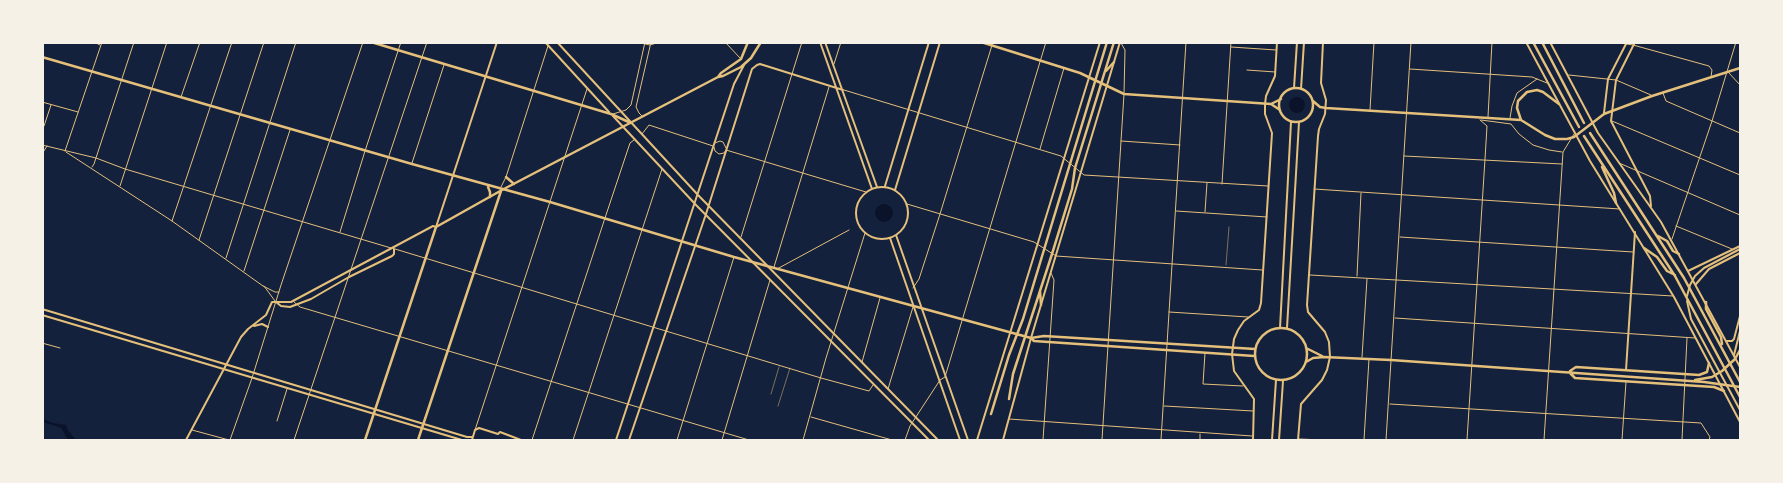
<!DOCTYPE html>
<html>
<head>
<meta charset="utf-8">
<style>
	body { margin:0 }
	#map { position:relative; width:1783px; height:483px; overflow:hidden; background:#14213d; font-family:"Crimson Pro",serif }
	canvas { display:block }
	.frame { position:absolute; inset:0; border:44px solid #f6f1e7; pointer-events:none }
</style>
</head>
<body>
<div id="map">
<canvas width="1783" height="483"></canvas>
<div class="frame"></div>
</div>
<script>
const c = document.querySelector('canvas').getContext('2d');
c.lineJoin = 'round';
function fillPath(path, color) { c.fillStyle = color; c.fill(path, 'evenodd'); }
const poly = rows => new Path2D(rows.map(r => 'M' + r).join(''));
function trace(path, color, width, dash) { c.strokeStyle = color; c.lineWidth = width; c.lineCap = dash ? 'butt' : 'round'; c.setLineDash(dash || []); c.stroke(path); }
const water = poly([
	'1289 105a8 8 0 1 1 16 0a8 8 0 1 1-16 0Z',
	'875 213a9 9 0 1 1 18 0a9 9 0 1 1-18 0Z',
	[43,419,53,423,66,425,68,430,76,440,68,440,61,428,43,422]
]);
const service = poly([
	[1226,265,1229,227],
	[771,394,779,367],
	[778,406,790,368]
]);
const minor = poly([
	[94,42,100,45],
	[636,42,650,45,660,42],
	[725,42,740,58],
	[1613,42,1633,45,1709,66,1712,70,1711,77],
	[1231,47,1276,50],
	[834,64,841,42],
	[1410,69,1532,77,1547,83],
	[1247,70,1275,72],
	[1729,73,1740,85],
	[1569,75,1616,80,1651,95],
	[844,90,1061,156,1084,175,1268,186],
	[1663,93,1666,101,1740,133],
	[181,97,200,42],
	[42,102,78,112],
	[1370,110,1374,42],
	[613,114,626,110,631,105,645,42],
	[642,116,639,113,636,107,651,42],
	[1488,117,1492,42],
	[1510,118,1512,106,1517,93,1537,79],
	[1481,120,1511,124,1519,134,1533,145,1549,150,1562,152],
	[1612,121,1740,175],
	[44,126,51,105],
	[642,134,649,125,713,146],
	[1121,141,1180,145],
	[715,143,720,141,723,142,726,148],
	[42,145,96,158,125,169,391,248],
	[714,147,715,151,719,154,724,153,726,150,866,192],
	[1040,149,1064,68],
	[65,151,102,42],
	[66,152,172,221,263,286,275,292,279,292],
	[42,154,47,146],
	[1404,156,1562,164],
	[412,163,444,65],
	[1619,163,1740,215],
	[92,167,94,164,134,42],
	[1222,184,1231,42],
	[120,186,167,42],
	[500,189,506,177,548,46],
	[1314,189,1620,209],
	[907,204,1034,242,1056,256,1262,270],
	[1176,211,1267,217],
	[1205,212,1207,183],
	[172,221,232,42],
	[1676,226,1732,249],
	[340,232,365,151,401,42],
	[741,237,802,42],
	[1400,237,1633,252],
	[1672,239,1712,121,1736,42],
	[199,240,264,42],
	[395,249,821,378,869,391,873,385],
	[226,258,296,42],
	[774,267,829,87],
	[777,269,849,230],
	[244,271,290,130],
	[1310,275,1673,296],
	[1357,276,1361,193],
	[264,286,275,301],
	[913,288,919,279,940,214,993,42],
	[294,302,300,307,749,440],
	[1169,312,1248,317],
	[1395,318,1695,338],
	[42,343,60,348],
	[1205,353,1203,384,1243,386],
	[1362,357,1367,279],
	[862,362,880,298],
	[888,389,913,307],
	[1390,404,1701,423,1710,437,1709,440],
	[1164,406,1253,411],
	[811,417,892,440],
	[1009,419,1252,436],
	[277,421,287,389],
	[192,430,229,440],
	[475,430,587,89],
	[1299,439,1323,440],
	[230,440,252,378,281,285,363,42],
	[294,440,427,42],
	[532,440,605,218,630,143,634,140],
	[573,440,662,169],
	[677,440,734,257],
	[722,440,770,280],
	[803,440,826,358,865,233],
	[905,440,910,426,940,380,945,377,1046,42],
	[1043,440,1054,280,1051,273],
	[1102,440,1124,94,1125,50,1121,43],
	[1161,440,1186,42],
	[1200,440,1200,434],
	[1364,440,1369,359],
	[1386,440,1411,42],
	[1467,440,1485,159,1487,126,1480,120],
	[1544,440,1563,152,1574,134],
	[1622,440,1626,382],
	[1682,440,1687,338]
]);
const tertiary = poly([
	[1635,42,1616,80,1611,121,1650,196,1651,206],
	[1604,113,1608,79,1627,42],
	[1688,271,1740,246],
	[1696,284,1709,269,1740,253],
	[276,302,281,306,290,307,311,299,349,277,392,256,394,254,394,249],
	[42,309,467,437,473,437],
	[42,315,462,440],
	[254,326,262,324,268,327],
	[1727,341,1732,341,1734,339,1740,316],
	[1734,355,1740,331],
	[1626,370,1635,232],
	[186,440,241,337,248,329,266,315,272,302,291,302,433,226,436,227,497,42],
	[472,440,475,430,479,428,498,434,500,432,521,440],
	[1253,440,1254,399,1234,371,1232,354,1234,339,1238,330,1244,321,1259,310,1261,303,1272,133,1265,114,1265,104,1266,96,1275,76,1277,42],
	[1298,440,1301,404,1322,380,1327,370,1330,357,1329,342,1325,332,1308,312,1307,305,1318,136,1319,129,1325,114,1326,100,1321,83,1323,42]
]);
const secondary = poly([
	[545,42,609,112],
	[557,42,698,195,938,440],
	[820,42,872,189],
	[825,42,877,187],
	[1526,42,1590,161,1674,297,1740,422],
	[1550,42,1598,133,1661,222,1740,367],
	[1294,88,1297,42],
	[1301,89,1304,42],
	[613,116,696,205,929,440],
	[885,186,929,42],
	'856 213a26 26 0 1 1 52 0a26 26 0 1 1-52 0Z',
	[895,190,940,42],
	[896,235,968,440],
	[890,238,960,440],
	[1687,296,1690,285,1695,276,1704,268,1740,249],
	[1687,301,1691,319,1740,410],
	[1280,328,1291,122],
	[1287,328,1299,122],
	[1740,419,1740,412],
	[616,440,734,84,744,65],
	[629,440,706,214,752,69,757,65,760,64,843,90],
	[977,440,1100,42],
	[1003,440,1031,338,1120,42],
	[1272,440,1276,380],
	[1279,440,1283,381]
]);
const primary = poly([
	[371,42,611,114,631,123],
	[981,42,1080,73,1124,94,1271,104,1281,99],
	[42,57,412,164,550,202,734,257,1031,338,1034,341,1254,356],
	[1106,71,1114,62],
	[718,77,721,73,741,59,748,42],
	'1279 105a17 17 0 1 1 34 0a17 17 0 1 1-34 0Z',
	[1313,101,1320,107,1326,108,1521,120,1545,135,1555,139,1567,139,1574,137,1604,114,1652,96,1740,68],
	[1271,104,1280,110],
	[1521,120,1517,108,1518,101,1527,92,1537,90,1543,92,1559,104],
	[506,177,514,184],
	[488,187,490,192,490,197],
	[1040,291,1041,305],
	'1255 354a26 26 0 1 1 52 0a26 26 0 1 1-52 0Z',
	[1031,338,1044,336,1255,349],
	[1306,348,1322,356],
	[1306,362,1313,358,1324,357,1391,360,1704,382,1740,387],
	[1570,371,1576,367,1699,375,1707,372,1709,363],
	[1570,373,1575,378,1714,387,1724,391],
	[1695,380,1712,377,1722,371,1735,359,1740,350],
	[1009,399,1013,374,1052,254,1072,189,1075,168,1114,42],
	[991,414,1009,355,1023,319,1107,42],
	[365,440,436,227,502,190,718,77,723,76,741,67,751,58,761,42],
	[418,440,501,191]
]);
const motorway = poly([
	[1533,42,1579,127],
	[1542,42,1584,123],
	[1590,133,1684,278,1740,382],
	[1584,136,1675,276,1740,397],
	[1602,167,1614,193,1616,203],
	[1658,236,1667,241,1673,251,1679,254],
	[1644,248,1657,257,1667,271,1675,275],
	[1706,302,1706,309,1721,337,1722,344]
]);
fillPath(water, '#0b132b');
trace(service, '#e5c07b', 0.5);
trace(minor, '#e5c07b', 1);
trace(tertiary, '#e5c07b', 2);
trace(secondary, '#e5c07b', 2);
trace(primary, '#e5c07b', 2.5);
trace(motorway, '#e5c07b', 2.5);
</script>
</body>
</html>
